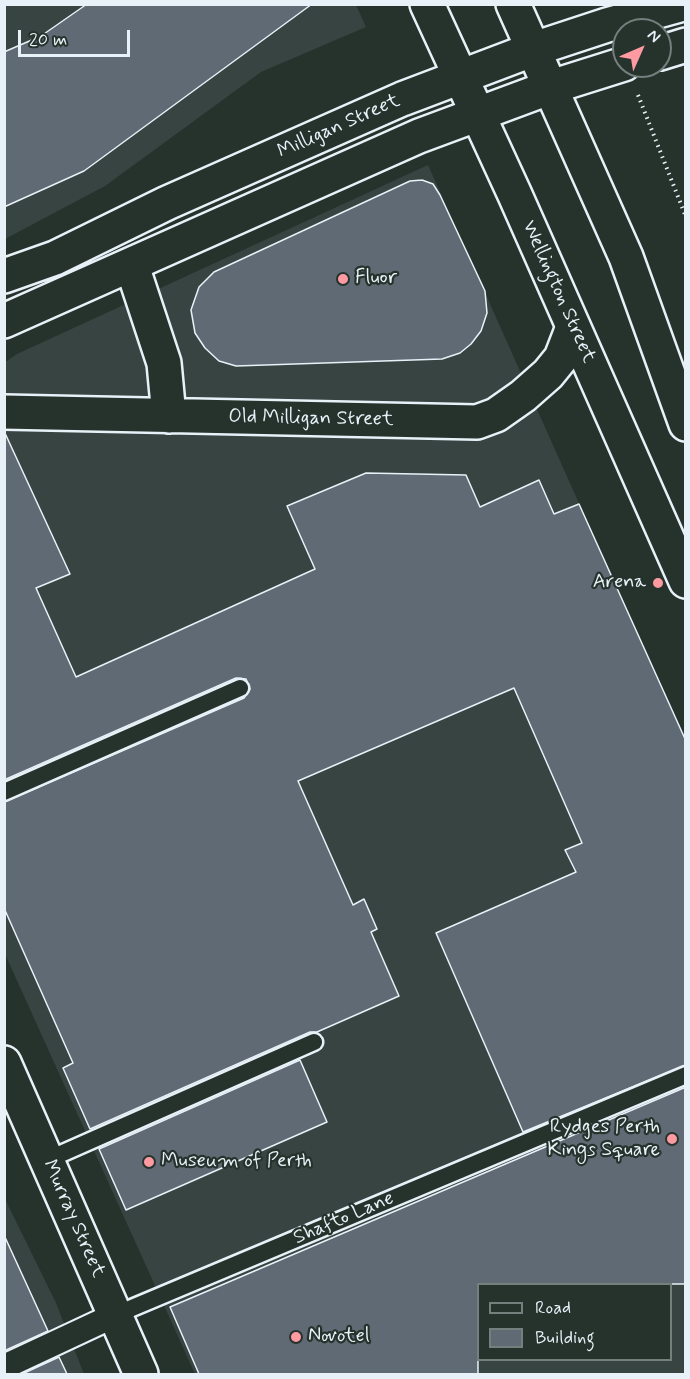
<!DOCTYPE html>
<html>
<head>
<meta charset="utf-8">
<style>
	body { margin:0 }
	#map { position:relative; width:690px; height:1379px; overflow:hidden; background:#26332d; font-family:Mynerve,sans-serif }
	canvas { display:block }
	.frame { position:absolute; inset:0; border:6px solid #e8f1f8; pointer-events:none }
	.legend { position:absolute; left:477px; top:1283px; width:195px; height:78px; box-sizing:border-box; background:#26332d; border:2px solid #747f7e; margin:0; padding:8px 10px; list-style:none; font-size:18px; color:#e8f1f8 }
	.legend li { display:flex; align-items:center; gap:12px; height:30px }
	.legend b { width:30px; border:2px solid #747f7e }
	.north { position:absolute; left:612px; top:18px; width:60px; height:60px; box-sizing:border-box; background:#26332d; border:2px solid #747f7e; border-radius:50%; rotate:45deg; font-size:16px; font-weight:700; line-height:24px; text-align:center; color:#e8f1f8 }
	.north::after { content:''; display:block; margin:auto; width:21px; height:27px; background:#ff9aa2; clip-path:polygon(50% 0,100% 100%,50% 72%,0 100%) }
	.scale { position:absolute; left:18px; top:30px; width:112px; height:27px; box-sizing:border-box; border:3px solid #e8f1f8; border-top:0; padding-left:8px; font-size:18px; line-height:21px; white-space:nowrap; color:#e8f1f8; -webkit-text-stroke:4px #26332d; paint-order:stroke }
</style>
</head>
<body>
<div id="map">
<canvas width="690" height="1379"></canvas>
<div class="frame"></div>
<ul class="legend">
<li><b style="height:8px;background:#26332d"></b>Road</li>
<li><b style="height:16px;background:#606a74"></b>Building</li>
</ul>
<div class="north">N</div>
<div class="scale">20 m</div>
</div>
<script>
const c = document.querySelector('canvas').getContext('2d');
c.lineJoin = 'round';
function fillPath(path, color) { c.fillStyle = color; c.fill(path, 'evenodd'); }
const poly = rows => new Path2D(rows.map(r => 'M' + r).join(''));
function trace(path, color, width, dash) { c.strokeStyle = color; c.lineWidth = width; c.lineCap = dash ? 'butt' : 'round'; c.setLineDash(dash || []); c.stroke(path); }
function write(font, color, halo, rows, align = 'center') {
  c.font = font + ' Mynerve,sans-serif'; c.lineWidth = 4.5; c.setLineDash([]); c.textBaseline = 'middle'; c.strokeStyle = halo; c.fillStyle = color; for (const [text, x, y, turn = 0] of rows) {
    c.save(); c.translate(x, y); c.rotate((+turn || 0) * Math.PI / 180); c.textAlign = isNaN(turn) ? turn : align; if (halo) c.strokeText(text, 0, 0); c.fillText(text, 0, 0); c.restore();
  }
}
const built = poly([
	[4,5,356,5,366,27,261,72,105,186,5,239],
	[428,165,685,741,685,1374,195,1374,5,954,4,363,17,354],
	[478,1284,670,1284,670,1360,478,1360],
	[4,1197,56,1303,84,1374,5,1374]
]);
const building = poly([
	[87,4,312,4,84,171,4,207,4,52,41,36,87,4],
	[422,180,433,184,440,195,485,291,487,313,481,331,471,344,460,353,442,359,236,366,219,361,205,348,195,333,191,310,199,287,214,272,410,181,422,180],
	[4,431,70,574,36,588,76,677,315,569,287,506,366,473,466,475,480,507,539,480,554,514,579,504,686,741,686,1065,523,1132,436,933,576,872,565,850,582,843,514,688,298,781,353,905,364,899,377,929,371,932,399,996,317,1032,310,1032,90,1129,63,1068,73,1063,4,908,4,802,244,698,250,689,246,679,236,678,4,780,4,431],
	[300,1060,327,1122,126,1210,99,1149,300,1060],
	[686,1087,686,1284,478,1284,478,1374,199,1374,170,1307,686,1087],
	[4,1235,48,1331,4,1351,4,1235],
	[59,1357,67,1374,22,1374,59,1357]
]);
const path = poly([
	[638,95,686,217]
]);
const service = poly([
	[4,792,240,688],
	[47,1160,314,1042],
	[115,1315,686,1075]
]);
const pedestrian = poly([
	[4,1367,115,1315]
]);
const minor = poly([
	[534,49,607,25,683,4],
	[660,53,686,45],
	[551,87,624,64],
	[132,266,164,363,169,416],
	[4,412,477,422,496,415,523,396,548,374,561,358,573,327]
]);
const secondary = poly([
	[4,276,55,258,167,203,402,99,534,49],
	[4,321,419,136,551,87],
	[4,1063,141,1374]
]);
const primary = poly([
	[427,4,515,195,686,581],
	[513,4,626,257,686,424]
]);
const markers = [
	[343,279,6,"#ff9aa2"],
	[658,583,6,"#ff9aa2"],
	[672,1139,6,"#ff9aa2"],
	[149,1162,6,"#ff9aa2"],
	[296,1337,6,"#ff9aa2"]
];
const streetNames = [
	["Milligan Street",339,127,-24],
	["Wellington Street",558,292,66],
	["Old Milligan Street",311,419,1],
	["Murray Street",73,1219,66],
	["Shafto Lane",344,1219,-23]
];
const poiNames = [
	["Fluor",355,279],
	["Arena",646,583,"right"],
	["Rydges Perth",660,1128,"right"],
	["Kings Square",660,1151,"right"],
	["Museum of Perth",161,1162],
	["Novotel",308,1337]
];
fillPath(built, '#374442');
fillPath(building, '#606a74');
trace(building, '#e8f1f8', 1.5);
trace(service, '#e8f1f8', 21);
trace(pedestrian, '#e8f1f8', 28);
trace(minor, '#e8f1f8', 38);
trace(secondary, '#e8f1f8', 38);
trace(primary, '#e8f1f8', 38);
trace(path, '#e8f1f8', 4, [1.5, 4.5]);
trace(service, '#26332d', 16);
trace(pedestrian, '#26332d', 24);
trace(minor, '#26332d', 33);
trace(secondary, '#26332d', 33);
trace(primary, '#26332d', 33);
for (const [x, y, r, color] of markers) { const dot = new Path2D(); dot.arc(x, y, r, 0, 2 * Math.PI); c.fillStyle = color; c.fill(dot); trace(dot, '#26332d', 2); }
write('20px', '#e8f1f8', '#26332d', streetNames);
write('20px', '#e8f1f8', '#26332d', poiNames, 'left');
</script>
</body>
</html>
